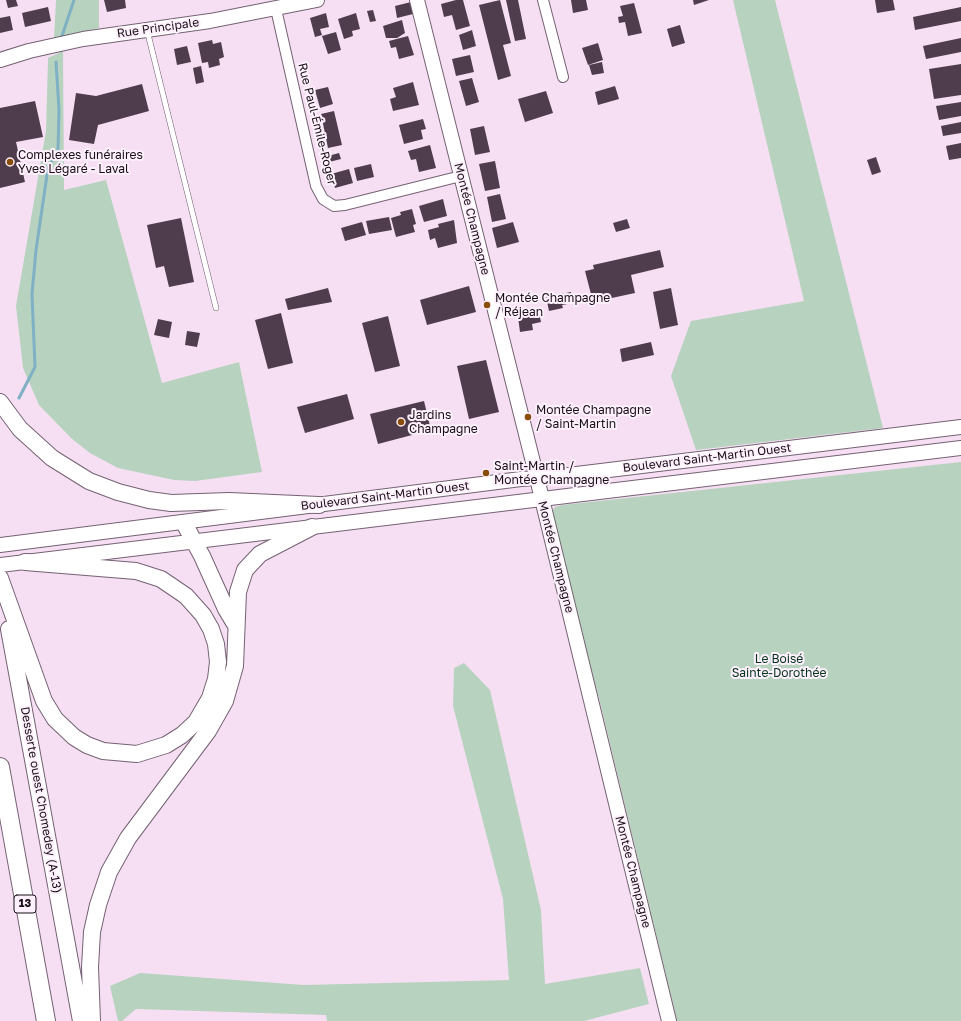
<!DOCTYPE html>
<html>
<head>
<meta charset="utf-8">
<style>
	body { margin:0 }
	canvas { display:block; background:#f6dff3 }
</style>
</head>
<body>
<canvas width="961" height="1021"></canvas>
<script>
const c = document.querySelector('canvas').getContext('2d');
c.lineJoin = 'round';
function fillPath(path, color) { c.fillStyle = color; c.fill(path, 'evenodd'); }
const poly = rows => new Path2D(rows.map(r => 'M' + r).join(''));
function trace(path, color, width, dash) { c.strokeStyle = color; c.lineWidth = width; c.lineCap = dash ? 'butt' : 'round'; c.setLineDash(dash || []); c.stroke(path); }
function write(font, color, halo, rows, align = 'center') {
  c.font = font + ' "Golos Text",sans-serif'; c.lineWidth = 4; c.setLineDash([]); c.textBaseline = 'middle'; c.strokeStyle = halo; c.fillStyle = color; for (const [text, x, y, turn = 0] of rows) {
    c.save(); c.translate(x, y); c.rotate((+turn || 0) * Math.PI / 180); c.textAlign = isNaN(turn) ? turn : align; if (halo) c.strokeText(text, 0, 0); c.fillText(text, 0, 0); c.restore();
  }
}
const green = poly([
	[56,0,99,0,99,28,54,38],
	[733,0,775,0,883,428,696,450,671,376,691,321,804,301],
	[63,51,64,190,106,180,162,383,239,362,262,472,195,481,174,480,118,468,90,453,71,438,39,405,23,368,16,306,46,131,48,58],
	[961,462,961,1021,677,1021,599,698,579,628,552,515,552,511,555,507,562,505],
	[464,663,490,690,541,910,545,984,640,968,649,1004,584,1021,327,1021,326,1015,136,1009,122,1021,118,1021,110,986,140,973,304,985,509,980,503,899,453,706,454,668]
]);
const stream = poly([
	[62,36,74,0],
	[19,398,35,367,32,294,36,250,48,168,58,150,59,110,56,62]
]);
const building = poly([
	[6,0,16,0,18,6,8,8],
	[104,0,125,0,126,8,107,12],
	[456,0,463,0,470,26,456,30,452,15,444,17,441,4],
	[500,0,511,43,503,45,511,76,498,80,479,5],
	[506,0,518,0,526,39,515,41],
	[571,0,586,0,588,10,573,13],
	[693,0,709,0,694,5],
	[875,0,893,0,895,10,877,13],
	[411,2,413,14,397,18,395,6],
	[634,3,642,33,628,36,625,22,619,23,618,17,623,16,620,6],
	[48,7,51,21,25,27,22,13],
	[961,7,961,21,915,30,913,17],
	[373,10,376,21,370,22,367,11],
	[326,13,329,27,320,29,322,35,315,37,310,18],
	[356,13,360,29,352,31,353,36,344,39,338,19],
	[10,16,13,30,0,33,0,18],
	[402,20,405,33,397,38,386,38,383,26],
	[680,25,685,43,672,47,667,29],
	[472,30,476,46,463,50,459,35],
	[336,32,341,50,328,54,322,36],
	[408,36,414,55,399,59,396,47,391,48,389,41],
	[961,38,961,52,926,59,923,46],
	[212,40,213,44,221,42,224,57,219,59,220,65,209,68,208,62,202,63,198,43],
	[598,43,603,60,588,65,582,48],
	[187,46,191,62,177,65,174,49],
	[470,55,474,72,456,76,452,59],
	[602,62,604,73,592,75,589,65],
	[961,64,961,95,934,99,929,69],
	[201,66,204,82,196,84,193,68],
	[472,78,479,102,466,106,459,81],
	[413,82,419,105,393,111,390,99,396,97,393,88],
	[142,84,149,111,98,125,94,144,69,140,76,93,96,96],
	[615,86,619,99,598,105,595,92],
	[328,87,333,104,320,108,315,90],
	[546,91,553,113,525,122,518,99],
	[35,101,43,137,16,142,25,182,0,188,0,108],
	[961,102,961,116,939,120,936,106],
	[334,111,342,145,328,148,321,114],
	[423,119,426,129,421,130,423,139,404,144,399,125],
	[961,122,961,133,943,136,941,126],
	[484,126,490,152,475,155,470,129],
	[961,143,961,158,949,160,946,146],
	[430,145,436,168,419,172,416,159,411,160,408,151],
	[339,153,341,159,329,162,328,156],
	[876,157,881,172,872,175,867,160],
	[495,161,500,188,485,191,479,164],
	[371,164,374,177,357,181,354,168],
	[349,169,353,183,335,188,331,174],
	[500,194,506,219,492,222,487,197],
	[443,199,447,216,424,222,419,206],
	[412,209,416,224,413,225,415,232,396,237,391,218,401,215,400,212],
	[389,217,392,230,369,234,366,221],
	[181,218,194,282,169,287,164,266,156,268,147,225],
	[627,219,630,228,616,232,613,223],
	[454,220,457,243,438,248,435,238,430,240,428,230,439,227,438,224],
	[362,222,366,235,345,241,341,228],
	[513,222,519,242,497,248,492,228],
	[660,250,664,267,631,275,635,293,593,302,585,271,594,269,593,265],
	[469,286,476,312,427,325,420,300],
	[328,288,332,302,288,310,285,299],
	[671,288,678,325,660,329,653,292],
	[571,292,573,303,562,305,563,308,549,311,546,297],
	[281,313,293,363,268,369,255,320],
	[539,313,541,322,532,324,533,330,520,332,518,317],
	[388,316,400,366,375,372,362,323],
	[158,319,172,322,169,338,154,335],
	[187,331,200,333,197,347,185,345],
	[651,342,654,355,622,362,620,349],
	[486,360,499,412,469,419,457,366],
	[347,394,354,419,305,433,297,407],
	[424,401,431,430,378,444,370,414]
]);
const lane = poly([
	[147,30,216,308]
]);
const street = poly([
	[543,0,563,77],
	[276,9,316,186,323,199,334,206,345,205,461,176]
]);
const secondary = poly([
	[417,0,533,462,669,1021],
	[0,60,29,51,83,39,210,21,317,0],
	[0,545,521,479,552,477,961,427],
	[0,565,961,448]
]);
const primary = poly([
	[0,402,20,429,52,458,89,481,118,492,149,500,171,503,229,501,319,505],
	[184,523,202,556,226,609,235,624],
	[0,578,44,701,55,719,74,737,87,745,103,751,137,754,166,745,182,735,196,722,210,698,216,679,218,662,216,644,211,629,203,615,186,596,161,579,136,571,25,562],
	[9,629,81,1021],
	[92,1021,90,967,92,932,98,905,109,872,128,838,208,731,225,701,235,666,238,592,245,570,260,554,312,527]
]);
const highway = poly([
	[0,767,46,1021]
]);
const markers = [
	[10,162,4,"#894d08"],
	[487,305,4,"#894d08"],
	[528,417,4,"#894d08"],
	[401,422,4,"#894d08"],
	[486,473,4,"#894d08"]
];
const shields = [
	[25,904,22]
];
const shieldNames = [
	["13",25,904]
];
const streetNames = [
	["Rue Principale",158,28,-8],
	["Rue Paul-Émile-Roger",317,124,76],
	["Montée Champagne",472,219,76],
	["Boulevard Saint-Martin Ouest",707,458,-7],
	["Boulevard Saint-Martin Ouest",385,496,-7],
	["Montée Champagne",556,557,76],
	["Desserte ouest Chomedey (A-13)",41,800,80],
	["Montée Champagne",633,872,76]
];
const poiNames = [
	["Complexes funéraires",18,155],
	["Yves Légaré - Laval",18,169],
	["Montée Champagne",495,298],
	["/ Réjean",495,312],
	["Montée Champagne",536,410],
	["/ Saint-Martin",536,424],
	["Jardins",409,415],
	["Champagne",409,429],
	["Saint-Martin /",494,466],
	["Montée Champagne",494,480]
];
const parkNames = [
	["Le Boisé",779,659],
	["Sainte-Dorothée",779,673]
];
fillPath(green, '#b7d3bf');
trace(stream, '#7fb0c3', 3);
fillPath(building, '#4f3d4d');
trace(lane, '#756273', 6);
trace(street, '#756273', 12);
trace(secondary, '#756273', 16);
trace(primary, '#756273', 18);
trace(highway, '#756273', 20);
trace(lane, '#fff', 5);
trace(street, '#fff', 10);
trace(secondary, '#fff', 14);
trace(primary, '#fff', 16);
trace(highway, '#fff', 18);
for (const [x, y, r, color] of markers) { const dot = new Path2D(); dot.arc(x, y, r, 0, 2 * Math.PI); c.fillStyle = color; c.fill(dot); trace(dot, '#fef0fc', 1.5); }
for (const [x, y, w] of shields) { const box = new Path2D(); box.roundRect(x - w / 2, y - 9, w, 18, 3); c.fillStyle = '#fef0fc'; c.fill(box); trace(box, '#170f16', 1); }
write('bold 11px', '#170f16', null, shieldNames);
write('12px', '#170f16', '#fef0fc', streetNames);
write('12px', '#170f16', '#fef0fc', poiNames, 'left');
write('12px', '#003318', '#fef0fc', parkNames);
</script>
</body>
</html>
